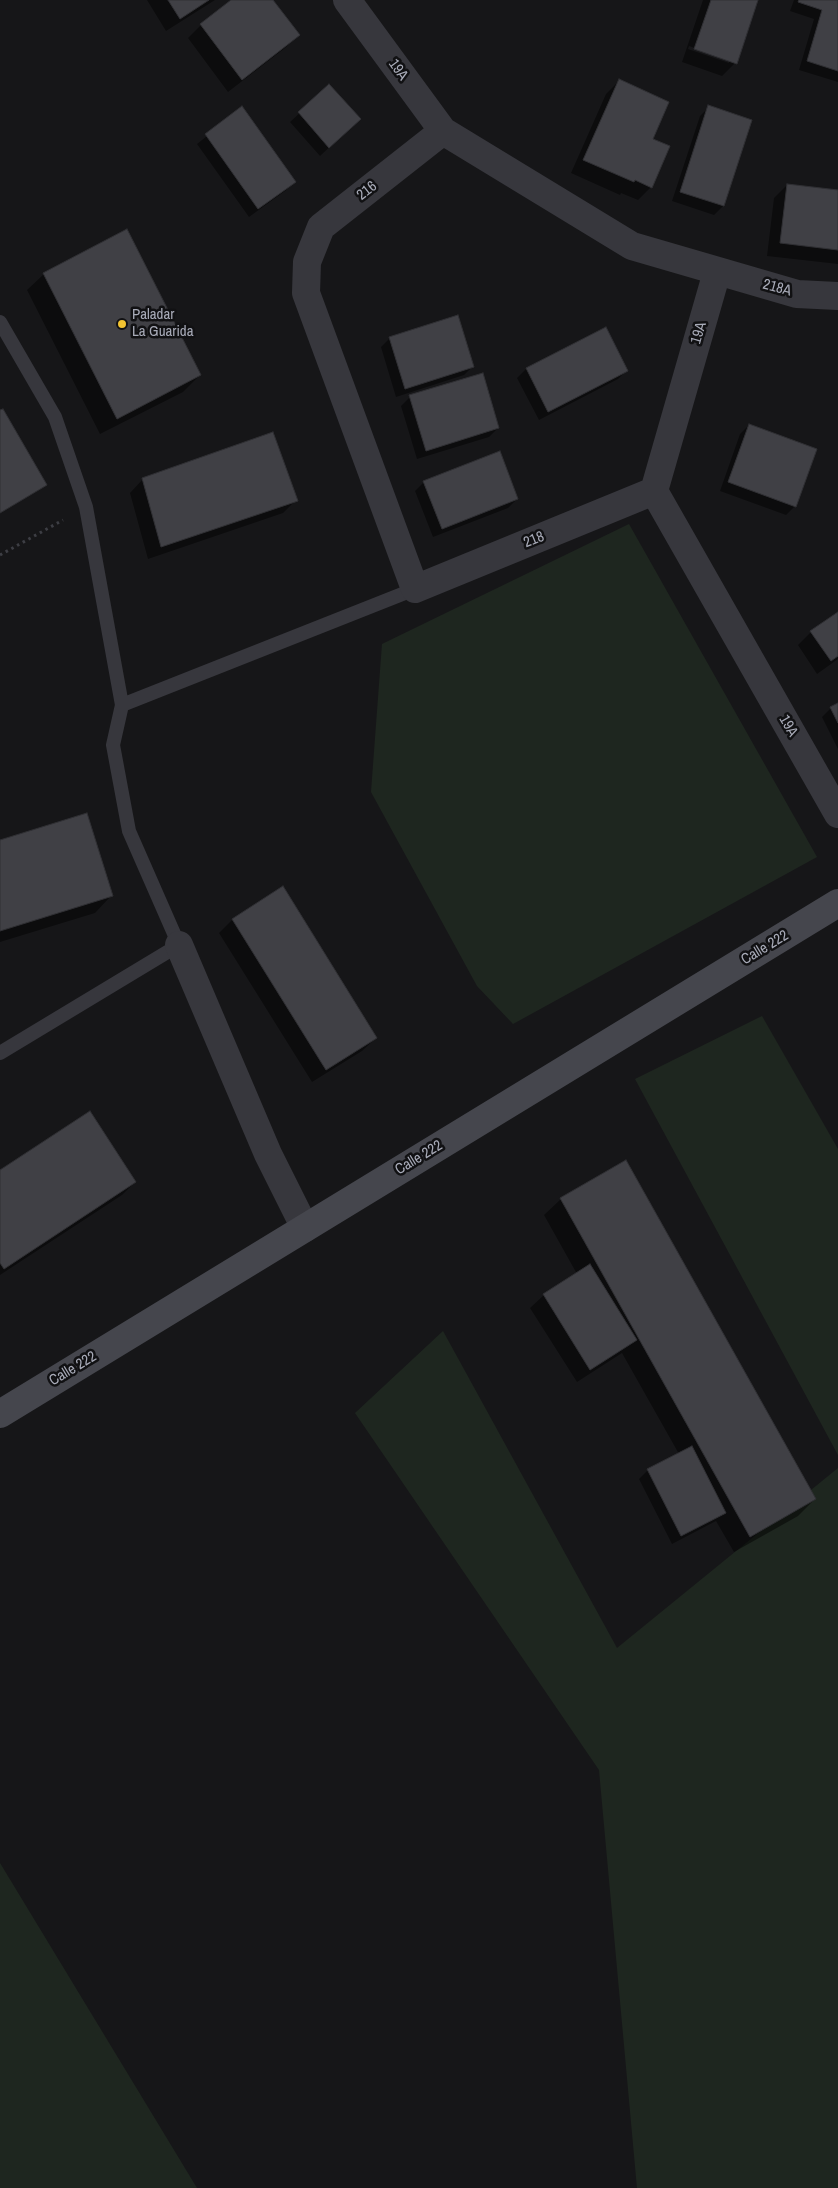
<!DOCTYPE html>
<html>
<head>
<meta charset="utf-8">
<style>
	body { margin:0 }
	canvas { display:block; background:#161618 }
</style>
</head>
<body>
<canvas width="838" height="2188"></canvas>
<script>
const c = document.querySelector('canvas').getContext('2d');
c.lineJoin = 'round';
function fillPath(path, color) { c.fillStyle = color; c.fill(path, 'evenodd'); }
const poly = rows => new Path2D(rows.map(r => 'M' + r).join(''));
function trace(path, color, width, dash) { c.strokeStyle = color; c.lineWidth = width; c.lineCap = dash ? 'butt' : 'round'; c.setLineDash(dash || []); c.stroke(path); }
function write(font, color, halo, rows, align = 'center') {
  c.font = font + ' "Archivo Narrow",sans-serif'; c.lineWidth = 5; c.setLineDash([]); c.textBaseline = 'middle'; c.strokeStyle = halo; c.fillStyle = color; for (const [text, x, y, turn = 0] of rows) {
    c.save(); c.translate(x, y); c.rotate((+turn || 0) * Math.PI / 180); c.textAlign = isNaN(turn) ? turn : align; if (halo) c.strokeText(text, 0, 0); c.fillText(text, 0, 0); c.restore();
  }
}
const green = poly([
	[629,524,817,857,513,1024,477,986,371,792,382,644],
	[762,1016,838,1149,838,1455,635,1079],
	[443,1331,617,1648,838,1468,838,2188,637,2188,599,1770,355,1413],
	[0,1863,197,2188,0,2188]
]);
const shadow = poly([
	[147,0,215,0,166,31],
	[233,0,272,0,298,35,285,48,228,92,188,38,201,25],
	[703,0,756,0,735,63,722,76,682,62],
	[689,46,729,60,729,63,688,49],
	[794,0,838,0,838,82,799,70,814,19,790,11],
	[619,81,651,139,651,187,638,200,621,193,620,195,571,173,606,94],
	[329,86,350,128,320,156,290,122],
	[709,107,723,206,714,215,672,201,700,116],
	[242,108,294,182,285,191,249,217,197,144],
	[787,185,838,191,838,264,767,256,774,198],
	[44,274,200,375,183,392,100,434,27,290],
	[605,329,627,370,618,379,539,420,517,378,526,369],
	[390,338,473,366,464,375,396,397,381,347],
	[410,397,498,428,489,437,417,459,401,406],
	[0,412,45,485,0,513],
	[749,425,795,506,786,515,720,491,740,434],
	[143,479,296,500,283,513,148,559,130,493],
	[424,482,517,499,508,508,433,537,415,491],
	[838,614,838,659,817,674,798,645,811,632],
	[838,705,838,749,822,717,831,708],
	[0,841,111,896,95,913,0,942],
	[283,888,376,1038,362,1051,312,1082,219,933,232,920],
	[0,1171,135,1182,122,1195,0,1275],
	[561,1199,815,1499,798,1516,734,1552,716,1521,672,1544,639,1479,648,1470,679,1454,622,1353,577,1382,530,1308,544,1295,577,1274,544,1215]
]);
const building = poly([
	[168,0,209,0,180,19,168,0],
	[231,0,273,0,300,35,242,80,200,24,231,0],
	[711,0,758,0,737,64,694,49,711,0],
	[799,0,838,0,838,71,807,61,822,10,798,2,799,0],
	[619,79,669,102,653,139,670,146,652,188,635,180,634,182,583,160,619,79],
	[329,84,361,119,329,148,298,112,329,84],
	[708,105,752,120,724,206,680,192,708,105],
	[242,106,296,182,258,209,205,134,242,106],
	[787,184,838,190,838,250,780,243,787,184],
	[127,229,201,375,117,419,43,273,127,229],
	[458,315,474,367,405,389,389,337,458,315],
	[606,327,628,371,548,412,526,368,606,327],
	[483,373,499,428,426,451,409,395,483,373],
	[3,409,47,485,0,513,0,410,3,409],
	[749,424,817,449,796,507,728,482,749,424],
	[273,432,298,501,161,547,142,478,273,432],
	[500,451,518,499,442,529,423,481,500,451],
	[838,612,838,656,831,661,810,631,838,612],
	[838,703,838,723,830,707,838,703],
	[87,813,113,896,0,931,0,840,87,813],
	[283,886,377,1038,326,1070,232,919,283,886],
	[90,1111,136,1182,4,1269,0,1263,0,1170,90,1111],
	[626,1160,816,1499,750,1537,560,1198,626,1160],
	[590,1264,637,1340,590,1370,543,1294,590,1264],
	[692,1446,726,1513,681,1536,647,1469,692,1446]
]);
const path = poly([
	[0,555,63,520]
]);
const service = poly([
	[0,322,55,417,86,507,122,705,113,745,129,831,179,945,0,1053],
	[122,705,415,589]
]);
const minor = poly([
	[347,0,443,131,632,246,797,294,838,296],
	[443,131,321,227,307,262,306,293,415,589,654,491],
	[717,272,654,491,838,814],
	[179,945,268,1154,305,1228]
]);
const secondary = poly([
	[0,1414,838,903]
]);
const markers = [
	[122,324,5,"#f3c432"]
];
const streetNames = [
	["19A",398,70,54],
	["216",367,191,-38],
	["218A",777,288,15],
	["19A",699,333,-74],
	["218",534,540,-22],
	["19A",788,726,60],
	["Calle 222",765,948,-31],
	["Calle 222",419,1158,-31],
	["Calle 222",73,1369,-31]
];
const poiNames = [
	["Paladar",132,315],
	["La Guarida",132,332]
];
fillPath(green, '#1e261f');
fillPath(shadow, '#0007');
fillPath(building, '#404045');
trace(building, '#303034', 1);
trace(path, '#3d3e44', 3, [2.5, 4]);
trace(service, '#37373d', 14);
trace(minor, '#37373d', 28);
trace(secondary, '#45464d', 28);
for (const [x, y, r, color] of markers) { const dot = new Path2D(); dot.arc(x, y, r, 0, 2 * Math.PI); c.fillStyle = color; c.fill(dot); trace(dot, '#111113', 2); }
write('15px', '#a8abb8', '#111113', streetNames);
write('15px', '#a8abb8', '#111113', poiNames, 'left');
</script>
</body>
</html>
